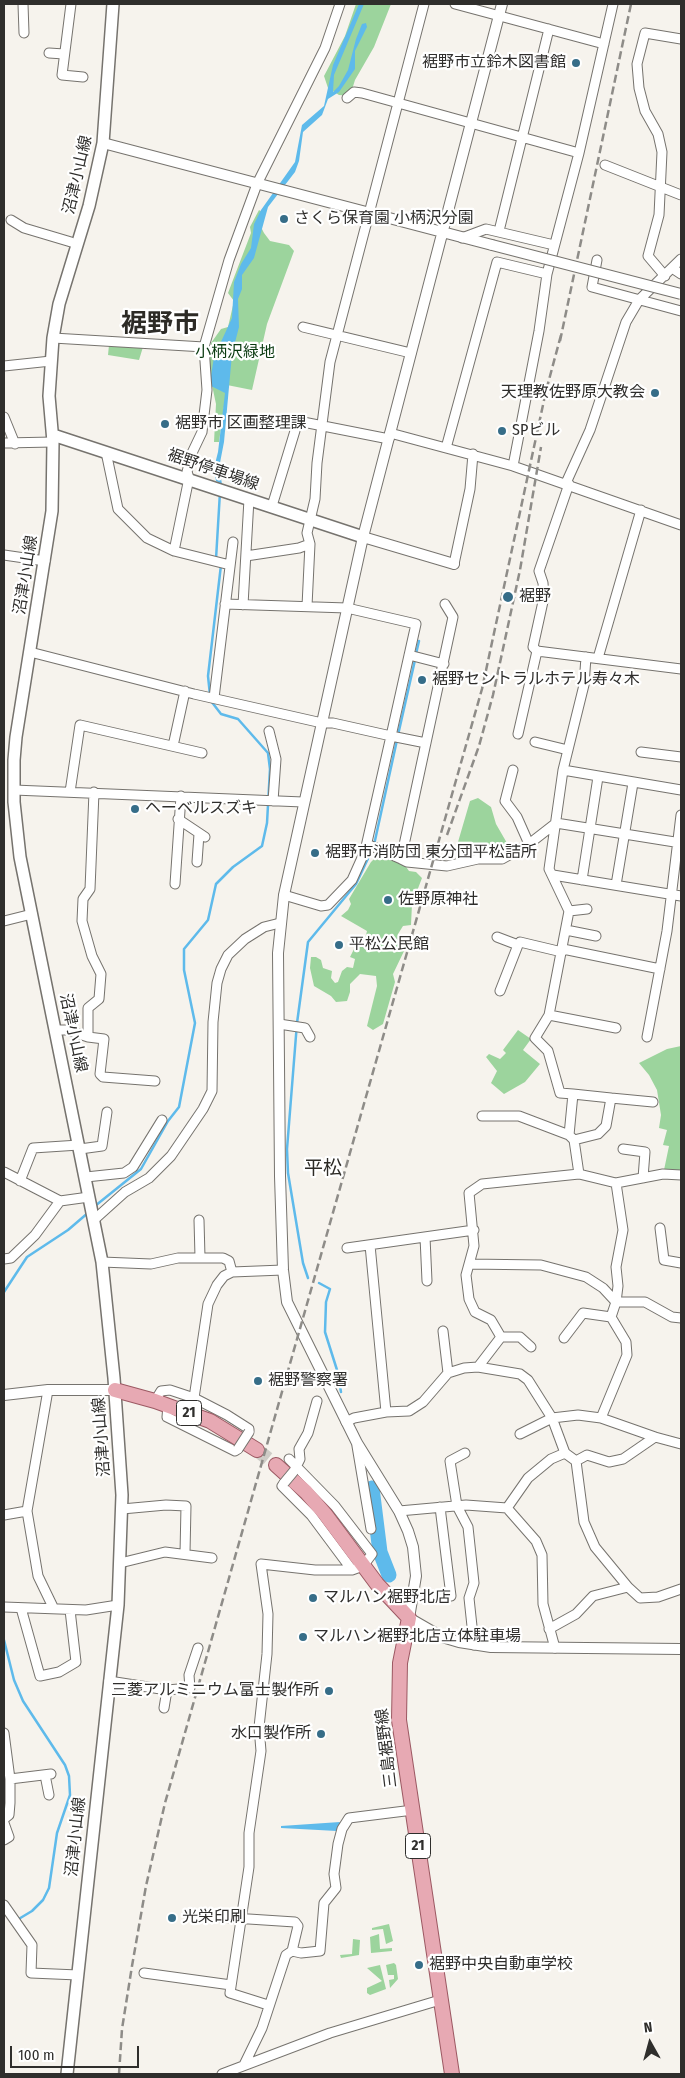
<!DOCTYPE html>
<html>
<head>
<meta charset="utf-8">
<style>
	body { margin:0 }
	#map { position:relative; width:685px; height:2078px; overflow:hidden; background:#f6f3ed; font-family:"Fira Sans Condensed",sans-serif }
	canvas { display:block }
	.frame { position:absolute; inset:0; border:5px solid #2f2e2c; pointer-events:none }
	.north { position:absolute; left:625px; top:2018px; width:50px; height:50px; -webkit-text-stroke:4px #fff; paint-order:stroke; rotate:353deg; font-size:14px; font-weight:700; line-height:20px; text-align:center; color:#2f2e2c }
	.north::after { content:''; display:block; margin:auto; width:18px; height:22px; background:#2f2e2c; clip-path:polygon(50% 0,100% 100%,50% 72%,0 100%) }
	.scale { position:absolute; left:10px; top:2046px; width:129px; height:22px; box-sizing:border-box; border:2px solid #2f2e2c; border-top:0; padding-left:6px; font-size:15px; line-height:18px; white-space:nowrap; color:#2f2e2c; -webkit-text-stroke:4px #fff; paint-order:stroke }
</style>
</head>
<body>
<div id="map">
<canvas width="685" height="2078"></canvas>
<div class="frame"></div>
<div class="north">N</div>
<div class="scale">100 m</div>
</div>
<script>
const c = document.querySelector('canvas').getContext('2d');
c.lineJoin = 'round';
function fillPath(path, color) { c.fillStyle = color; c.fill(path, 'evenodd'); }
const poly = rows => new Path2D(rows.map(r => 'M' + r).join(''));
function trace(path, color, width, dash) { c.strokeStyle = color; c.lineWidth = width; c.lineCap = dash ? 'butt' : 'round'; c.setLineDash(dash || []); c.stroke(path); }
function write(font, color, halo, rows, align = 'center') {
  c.font = font + ' "Fira Sans Condensed","Noto Sans JP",sans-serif'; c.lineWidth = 4.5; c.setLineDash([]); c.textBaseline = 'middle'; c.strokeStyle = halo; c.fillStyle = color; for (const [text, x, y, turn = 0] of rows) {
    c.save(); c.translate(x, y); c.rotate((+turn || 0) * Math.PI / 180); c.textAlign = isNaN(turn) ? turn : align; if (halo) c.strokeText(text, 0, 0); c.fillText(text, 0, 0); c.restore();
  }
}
const green = poly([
	[356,4,391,4,374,47,355,80,350,96,339,95,328,88,324,76,345,36],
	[259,210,265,214,261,227,264,233,270,241,289,245,294,251,267,324,252,390,227,385,219,442,214,442,216,404,209,371,211,343,221,329,228,327,234,301,228,293,251,233,250,227],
	[109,345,115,346,143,347,139,360,108,355],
	[478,798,491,807,496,824,511,850,503,854,467,857,460,854,458,842,470,801],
	[378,855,404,864,409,871,416,872,422,878,412,904,411,925,403,926,398,934,405,949,393,974,395,982,383,1024,373,1030,367,1026,377,986,376,976,360,974,350,984,350,992,347,1001,336,1002,331,996,314,986,310,968,311,957,316,957,321,960,323,968,332,971,331,978,335,983,338,982,342,971,347,967,353,968,355,959,350,957,356,945,357,935,365,939,367,931,341,916,348,910,351,904,349,899,371,862],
	[518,1030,531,1039,523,1050,540,1064,525,1082,504,1094,491,1083,497,1071,486,1057,489,1054,500,1059,506,1053,503,1050],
	[681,1046,681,1172,664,1170,669,1146,663,1145,667,1130,659,1128,661,1115,657,1090,649,1075,639,1063,667,1049],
	[389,1924,393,1941,386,1944,383,1929,372,1930,372,1928],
	[379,1934,380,1949,392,1948,392,1951,371,1953,370,1937],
	[353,1939,360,1940,359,1955,341,1958,340,1955,352,1954],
	[394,1963,396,1965,398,1979,390,1988,389,1980,394,1979,394,1975,388,1975,386,1965],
	[380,1965,386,1989,370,1995,367,1993,367,1988,382,1981,367,1968]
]);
const water = poly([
	[359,4,364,4,334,75,333,92,339,86,348,70,356,39,362,24,366,23,367,27,355,51,355,69,339,92,328,99,322,115,303,132,299,161,295,172,268,207,254,258,242,275,242,289,238,299,239,327,232,354,224,442,219,468,222,484,216,481,214,468,218,452,225,393,211,386,211,376,214,357,232,318,234,282,241,264,251,248,254,224,261,210,295,162,302,125,324,106,333,65],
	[340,1822,337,1831,281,1828,281,1826]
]);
const stream = poly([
	[216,559,220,492],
	[416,654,419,641],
	[210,695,208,676,221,565],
	[398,735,415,660],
	[374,845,397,740],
	[95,1206,141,1169,168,1121,179,1107,195,1023,184,970,184,949,208,920,216,884,233,867,262,846,267,823,270,769,268,753,238,719,221,714,211,701],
	[308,1278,303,1263,288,1173,287,1149,297,1023,308,942,356,884,372,850],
	[319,1283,330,1289,326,1302,325,1332,337,1370,341,1392],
	[4,1292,27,1257,68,1230,89,1212],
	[4,1640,14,1680,23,1701,65,1765,69,1776,70,1795,57,1833,49,1888,43,1900,32,1911,17,1920]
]);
const river = poly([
	[372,1488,380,1552,389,1575]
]);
const primaryTunnel = poly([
	[257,1450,276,1465]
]);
const minor = poly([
	[23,4,24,33],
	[71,4,62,75,83,77],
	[455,4,604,44],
	[49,53,64,54],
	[347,98,354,92,362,93,579,153],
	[605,165,681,195],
	[11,220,24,228,71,242],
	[499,231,549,29],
	[462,238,486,229,554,245],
	[597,260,592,287,681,311],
	[672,268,681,274],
	[665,276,648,256,659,215,662,152,658,134,645,111,639,88,637,64,645,33,681,39],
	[303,327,411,353],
	[53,338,204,347],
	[4,366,51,361],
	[4,417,15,444],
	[390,433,513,466,681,525],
	[4,443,53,442],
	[446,448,497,262,547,274],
	[106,452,118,509,147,538,174,551],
	[513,466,539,331,547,274,579,153,613,4],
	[566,483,590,430,626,322,639,300,681,259],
	[272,506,298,421,389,439],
	[4,555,45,561],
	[246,556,299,548,310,544],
	[454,564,470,489,473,454],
	[230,565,174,551,189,478,187,472,192,453,202,432,207,390,204,347,229,260,257,184,325,48,340,4],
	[225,604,347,608,416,624,391,736,426,743],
	[243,605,249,499],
	[307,606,310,544,307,533,315,499,317,463,330,362,424,4],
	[537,651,681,669],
	[30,652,194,694,322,723,333,723,391,736,365,851,352,880,328,905,321,906,284,895],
	[409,655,444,664],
	[598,658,641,510],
	[214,698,233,542],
	[269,731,276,759,273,801],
	[518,734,537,651,533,647,544,597,543,583,539,571,569,484],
	[535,742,568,750],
	[173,746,185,691],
	[641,752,681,757],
	[513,770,505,801,517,817,529,844],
	[563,770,681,790],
	[14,790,303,802],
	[70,792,80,725,202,753],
	[178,819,205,837],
	[367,844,401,859,453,617,445,604],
	[401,859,407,862,447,866,478,859,502,859,529,844,556,823,681,843],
	[197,862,199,834],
	[553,875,681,896],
	[582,880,598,777],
	[175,884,181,796],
	[616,885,633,783],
	[569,911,587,909],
	[4,921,32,914],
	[566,930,596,936],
	[497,937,518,945,520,942,562,952],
	[563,949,660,969],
	[500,991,518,945],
	[549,1015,616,1028],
	[279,1024,305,1028,310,1037],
	[56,1030,67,1030,88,1037,88,1008,99,999,101,974,92,956,82,921,83,899,90,889,94,792],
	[88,1037,104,1039,100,1074,103,1077,155,1081],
	[647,1037,667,931,681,815],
	[573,1094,611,1098],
	[482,1116,519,1116,569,1135],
	[574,1140,598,1134,606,1126,611,1098,653,1102],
	[80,1149,102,1146,107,1112],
	[623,1149,645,1152,643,1178],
	[4,1172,60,1201],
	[579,1174,574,1140,569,1135,573,1094,560,1093,548,1051,535,1038,549,1015,569,911,549,869,563,770,584,685,586,657],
	[86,1177,124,1173,133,1167,162,1120],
	[20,1181,33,1148,79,1145],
	[616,1183,623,1230,616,1267,618,1286,616,1302,645,1302,672,1317,681,1318],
	[95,1219,125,1192,149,1178,171,1156,203,1109,212,1091,213,1022,217,983,221,969,228,955,245,939,264,927,280,923],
	[199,1220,200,1257],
	[660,1228,664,1260,681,1263],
	[425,1237,427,1281],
	[370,1245,386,1412],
	[347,1248,474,1230],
	[4,1259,11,1258,35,1235,60,1201,89,1197],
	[102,1262,151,1264,178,1258,223,1258,229,1261,232,1272],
	[469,1264,541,1265,586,1277,603,1288,616,1302,611,1317,626,1342,627,1355,601,1418,578,1415,552,1418,520,1434],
	[443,1331,448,1373],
	[501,1337,520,1337,531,1347],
	[564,1338,583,1313,611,1317],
	[478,1367,501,1337,491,1320,475,1312,469,1299,466,1275,474,1246,469,1193,482,1184,579,1174,616,1183,663,1174,681,1175],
	[48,1390,27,1511,38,1576,53,1607],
	[194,1398,208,1304,217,1285,224,1276,232,1272,283,1270],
	[155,1401,161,1391,170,1390,194,1398,227,1415,249,1429,249,1432],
	[168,1405,167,1417,235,1451,238,1449],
	[601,1418,655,1437],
	[346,1422,354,1418,386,1412,409,1411,423,1402,448,1373,464,1368,478,1367,520,1374,528,1380,552,1418,565,1453],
	[357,1446,371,1529],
	[465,1453,450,1461,457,1506,468,1527,474,1583,469,1598,474,1645],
	[576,1461,587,1455,609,1462,623,1459,655,1437,681,1444],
	[294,1471,300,1459,299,1449,308,1433,317,1401],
	[284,1483,282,1486,311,1515,352,1570],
	[440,1507,451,1596],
	[122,1509,166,1505,186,1506,185,1553],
	[399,1511,466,1505,507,1508],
	[4,1515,27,1511],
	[120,1563,165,1552,212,1558],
	[4,1607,86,1610,118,1605],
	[21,1608,40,1676,59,1672,76,1662,70,1610],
	[549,1629,576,1614,593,1596,628,1587],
	[555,1648,543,1604,542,1555,536,1541,507,1508,528,1478,551,1459,565,1453,576,1461,584,1522,595,1547,628,1587,640,1598,658,1597,681,1589],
	[109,1681,167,1690,190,1688,189,1675,198,1648],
	[164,1708,167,1690],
	[4,1733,10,1779,10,1803,9,1815,4,1819],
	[45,1775,49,1795],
	[10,1779,51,1774],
	[4,1823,9,1837,4,1840],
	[4,1905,32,1945,31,1973,78,1975],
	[218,1917,295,1922,298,1926,292,1951,286,1955,262,2028,244,2065],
	[292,1951,301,1953,320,1951,324,1903,336,1888,334,1874,338,1844,342,1829,349,1818,413,1810],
	[144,1973,231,1985],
	[268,2005,230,1993,249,1867,249,1833,261,1751,259,1727,267,1654,268,1614,261,1564,315,1570,352,1570,363,1566,372,1554,335,1506,289,1459],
	[222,2074,330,2033,440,2000]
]);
const tertiary = poly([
	[502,4,363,537,284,895,278,953,280,1176,283,1270,287,1302,357,1443,399,1511,408,1531,413,1547,416,1576,409,1618,442,1637,459,1642,491,1647,681,1649],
	[103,143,492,245],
	[363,537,454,564],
	[4,1395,48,1390,115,1390]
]);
const secondary = poly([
	[53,435,363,537],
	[67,2074,118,1605,122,1495,114,1378,102,1262,20,857,14,802,14,760,16,737,52,511,53,442,49,396,53,338,59,304,89,206,103,143,113,4]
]);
const primary = poly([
	[115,1390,155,1401,210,1421,257,1450],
	[276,1465,306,1492,325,1514,377,1584,409,1618,400,1663,399,1720,452,2074]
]);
const rail = poly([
	[560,341,631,4],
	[447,835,479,746,493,695,520,570,541,447],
	[119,2074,122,2029,132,1966,146,1886,165,1803,482,689,546,391,561,335]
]);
const minorBridge = poly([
	[238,1449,249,1432],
	[284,1483,294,1471]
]);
const tertiaryBridge = poly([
	[492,245,681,294]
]);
const markers = [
	[576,63,5,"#366d88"],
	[284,219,5,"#366d88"],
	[655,393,5,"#366d88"],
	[165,424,5,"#366d88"],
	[502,431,5,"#366d88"],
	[508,597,6,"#366d88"],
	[422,680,5,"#366d88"],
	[135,809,5,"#366d88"],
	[315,853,5,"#366d88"],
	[388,900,5,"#366d88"],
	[339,945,5,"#366d88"],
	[258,1381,5,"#366d88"],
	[313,1598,5,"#366d88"],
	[303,1637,5,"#366d88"],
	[329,1691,5,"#366d88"],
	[321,1734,5,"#366d88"],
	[172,1918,5,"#366d88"],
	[419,1965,5,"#366d88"]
];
const shields = [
	[189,1413,25],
	[418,1846,25]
];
const shieldNames = [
	["21",189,1413],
	["21",418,1846]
];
const poiNames = [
	["裾野市立鈴木図書館",566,63,"right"],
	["さくら保育園 小柄沢分園",294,219],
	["天理教佐野原大教会",645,393,"right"],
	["裾野市 区画整理課",175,424],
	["SPビル",512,431],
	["裾野",519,597],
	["裾野セントラルホテル寿々木",432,680],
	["ヘーベルスズキ",145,809],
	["裾野市消防団 東分団平松詰所",325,853],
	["佐野原神社",398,900],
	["平松公民館",349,945],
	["裾野警察署",268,1381],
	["マルハン裾野北店",323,1598],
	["マルハン裾野北店立体駐車場",313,1637],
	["三菱アルミニウム富士製作所",319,1691,"right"],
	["水口製作所",311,1734,"right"],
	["光栄印刷",182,1918],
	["裾野中央自動車学校",429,1965]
];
const streetNames = [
	["沼津小山線",78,175,-77],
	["裾野停車場線",213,470,19],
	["沼津小山線",26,575,-81],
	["沼津小山線",73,1033,78],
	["沼津小山線",102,1437,-94],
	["三島裾野線",387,1748,-97],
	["沼津小山線",76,1837,-84]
];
const parkNames = [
	["小柄沢緑地",235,353]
];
const quarterNames = [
	["平松",323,1169]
];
const townNames = [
	["裾野市",160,325]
];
fillPath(green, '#9cd49d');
fillPath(water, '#5ebaeb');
trace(stream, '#5ebaeb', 2.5);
trace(river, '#5ebaeb', 15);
trace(primaryTunnel, '#ceccc6', 14, [14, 7]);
trace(minor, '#76736e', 11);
trace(tertiary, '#76736e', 12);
trace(secondary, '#76736e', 14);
trace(primary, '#9c5963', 16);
trace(minor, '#fff', 9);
trace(tertiary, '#fff', 10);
trace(secondary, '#fff', 11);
trace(primary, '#e7a9b3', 14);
trace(rail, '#8e8c88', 2.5, [8, 4]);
trace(minorBridge, '#76736e', 11, []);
trace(tertiaryBridge, '#76736e', 12, []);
trace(minorBridge, '#fff', 9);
trace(tertiaryBridge, '#fff', 10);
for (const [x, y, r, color] of markers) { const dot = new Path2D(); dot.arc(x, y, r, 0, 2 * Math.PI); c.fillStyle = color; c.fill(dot); trace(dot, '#fff', 2); }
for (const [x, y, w] of shields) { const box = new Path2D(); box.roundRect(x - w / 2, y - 12.5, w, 25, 4); c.fillStyle = '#fff'; c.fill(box); trace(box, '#2f2e2c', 1); }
write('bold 15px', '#2f2e2c', null, shieldNames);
write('16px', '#2f2e2c', '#fff', poiNames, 'left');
write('16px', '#2f2e2c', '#fff', streetNames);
write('16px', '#08390f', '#fff', parkNames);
write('19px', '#2d2b26', '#fff', quarterNames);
write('bold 26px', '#2d2b26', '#fff', townNames);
</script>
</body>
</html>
